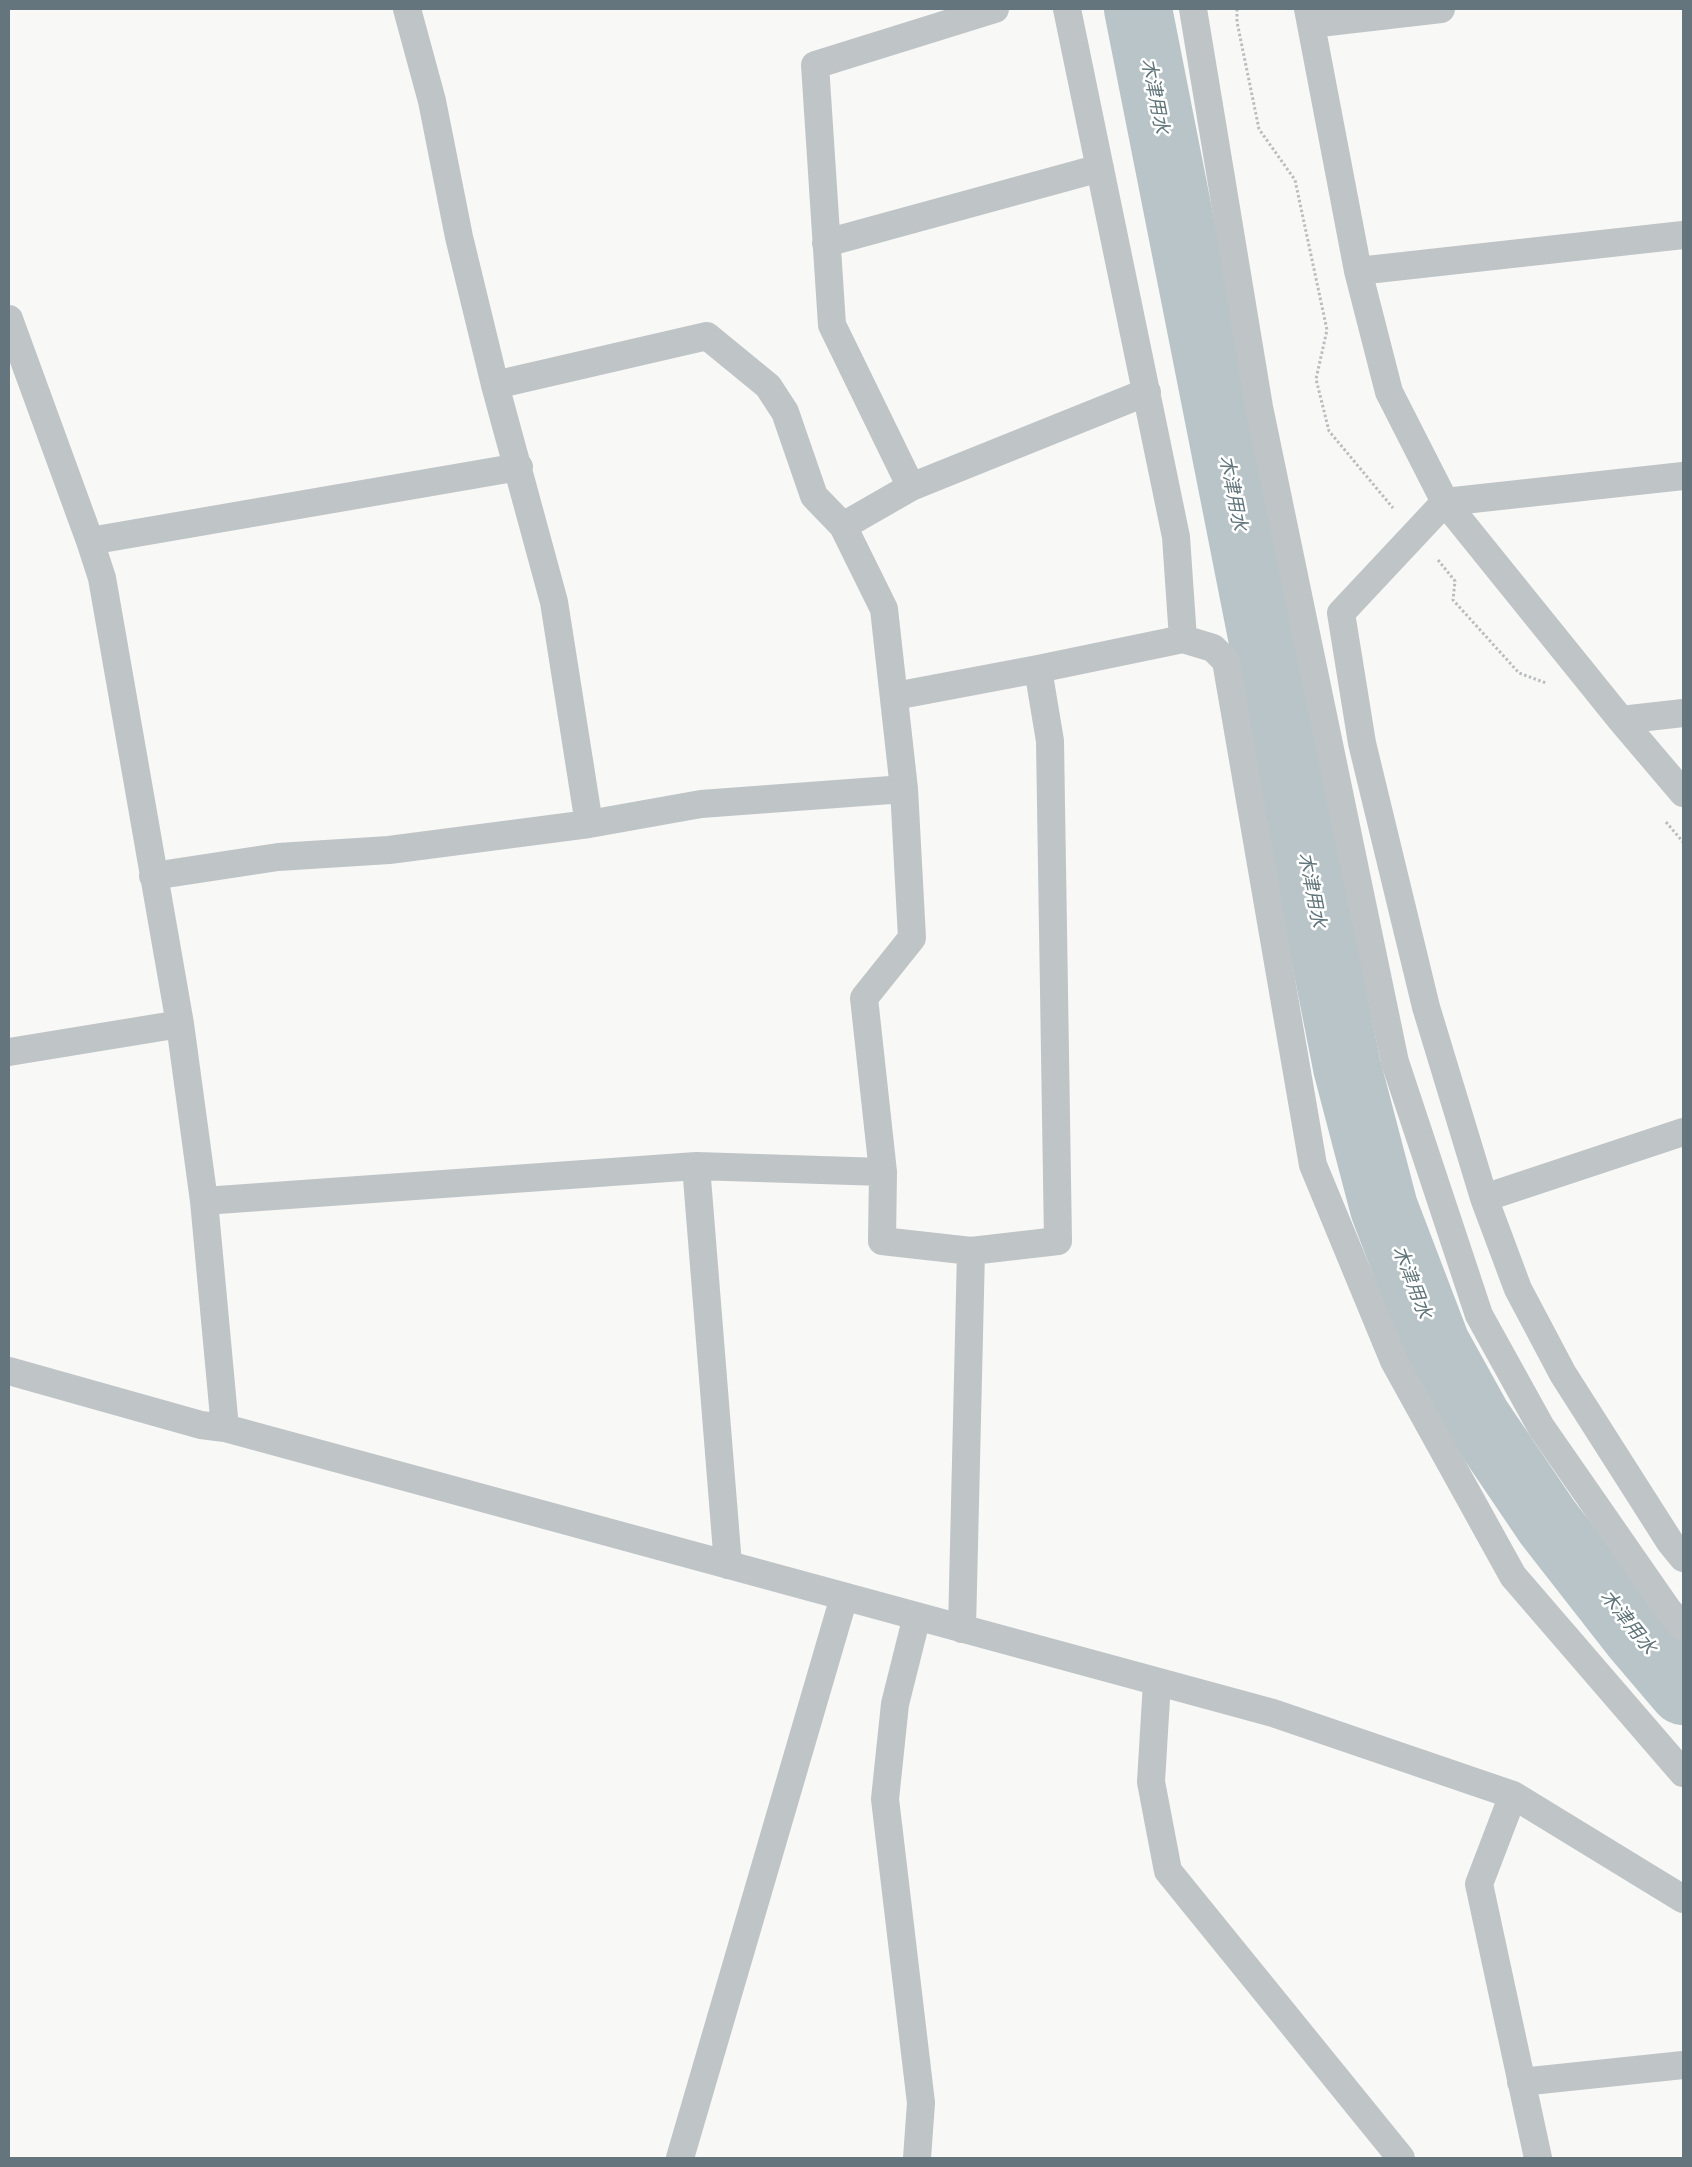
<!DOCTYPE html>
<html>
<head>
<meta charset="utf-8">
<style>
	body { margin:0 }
	#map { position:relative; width:1692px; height:2167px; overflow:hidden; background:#f8f8f6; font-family:"Asap Condensed",sans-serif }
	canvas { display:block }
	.frame { position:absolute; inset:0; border:10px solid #65757e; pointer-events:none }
</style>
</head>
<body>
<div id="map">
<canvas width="1692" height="2167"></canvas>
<div class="frame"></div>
</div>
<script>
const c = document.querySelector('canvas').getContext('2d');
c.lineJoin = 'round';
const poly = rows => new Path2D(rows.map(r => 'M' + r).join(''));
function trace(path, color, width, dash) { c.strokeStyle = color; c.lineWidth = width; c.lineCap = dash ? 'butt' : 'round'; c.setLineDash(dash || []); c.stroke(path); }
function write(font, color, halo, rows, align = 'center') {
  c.font = font + ' "Asap Condensed","Noto Sans JP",sans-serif'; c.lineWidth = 5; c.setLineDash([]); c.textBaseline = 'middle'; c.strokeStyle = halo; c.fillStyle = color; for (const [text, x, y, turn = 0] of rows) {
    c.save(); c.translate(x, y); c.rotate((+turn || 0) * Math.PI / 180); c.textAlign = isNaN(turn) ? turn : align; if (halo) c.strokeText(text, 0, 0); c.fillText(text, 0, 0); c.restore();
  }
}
const river = poly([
	[1138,9,1347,1067,1384,1208,1436,1344,1477,1418,1548,1523,1637,1637,1683,1691]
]);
const path = poly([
	[1237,9,1237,22,1259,129,1295,180,1327,330,1316,379,1329,431,1393,508],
	[1438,560,1455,581,1453,600,1519,673,1546,683],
	[1666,822,1683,842]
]);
const minor = poly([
	[407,9,432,101,459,237,495,385,554,602,589,824],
	[1067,9,1176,537,1183,639,1213,648,1226,661,1313,1165,1394,1361,1513,1576,1683,1773],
	[1193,9,1259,407,1395,1062,1479,1315,1541,1427,1668,1610,1683,1627],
	[1308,9,1358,271,1389,392,1445,502,1621,720,1683,793],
	[1311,24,1441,9],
	[826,243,1100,168],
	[1358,271,1683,235],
	[9,319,90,541,102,578,180,1024,204,1201,225,1428],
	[495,385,707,336,768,386,785,412,814,496,843,526],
	[1683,476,1445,502,1341,613,1362,743,1426,1007,1484,1198,1518,1289,1563,1374,1670,1542,1683,1558],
	[911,487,832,325,815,65,995,9],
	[90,541,519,467],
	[1038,669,1050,741,1058,1241,971,1251,882,1241,883,1172,864,998,912,938,904,789,884,609,843,526,911,487,1147,392],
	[895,696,1038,669,1183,639],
	[1621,720,1683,713],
	[153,876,278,857,389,850,589,824,701,804,904,789],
	[9,1052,180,1024],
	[696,1166,728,1565],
	[1484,1198,1683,1132],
	[204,1201,696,1166,883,1172],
	[9,1371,201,1425,225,1428,1273,1713,1513,1795,1683,1899],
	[917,1616,895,1704,885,1799,921,2103,917,2158],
	[962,1629,971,1251],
	[1157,1682,1151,1782,1168,1871,1401,2158],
	[1513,1795,1479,1884,1538,2158],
	[1521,2082,1683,2065],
	[680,2158,844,1597]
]);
const waterNames = [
	["木津用水",1155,96,79],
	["木津用水",1233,493,79],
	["木津用水",1312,890,79],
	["木津用水",1412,1282,69],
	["木津用水",1628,1622,51]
];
trace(river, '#b8c4c7', 68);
trace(path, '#babdbf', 3, [2.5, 2.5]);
trace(minor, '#bfc4c7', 28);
write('italic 19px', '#607479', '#fff', waterNames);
</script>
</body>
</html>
